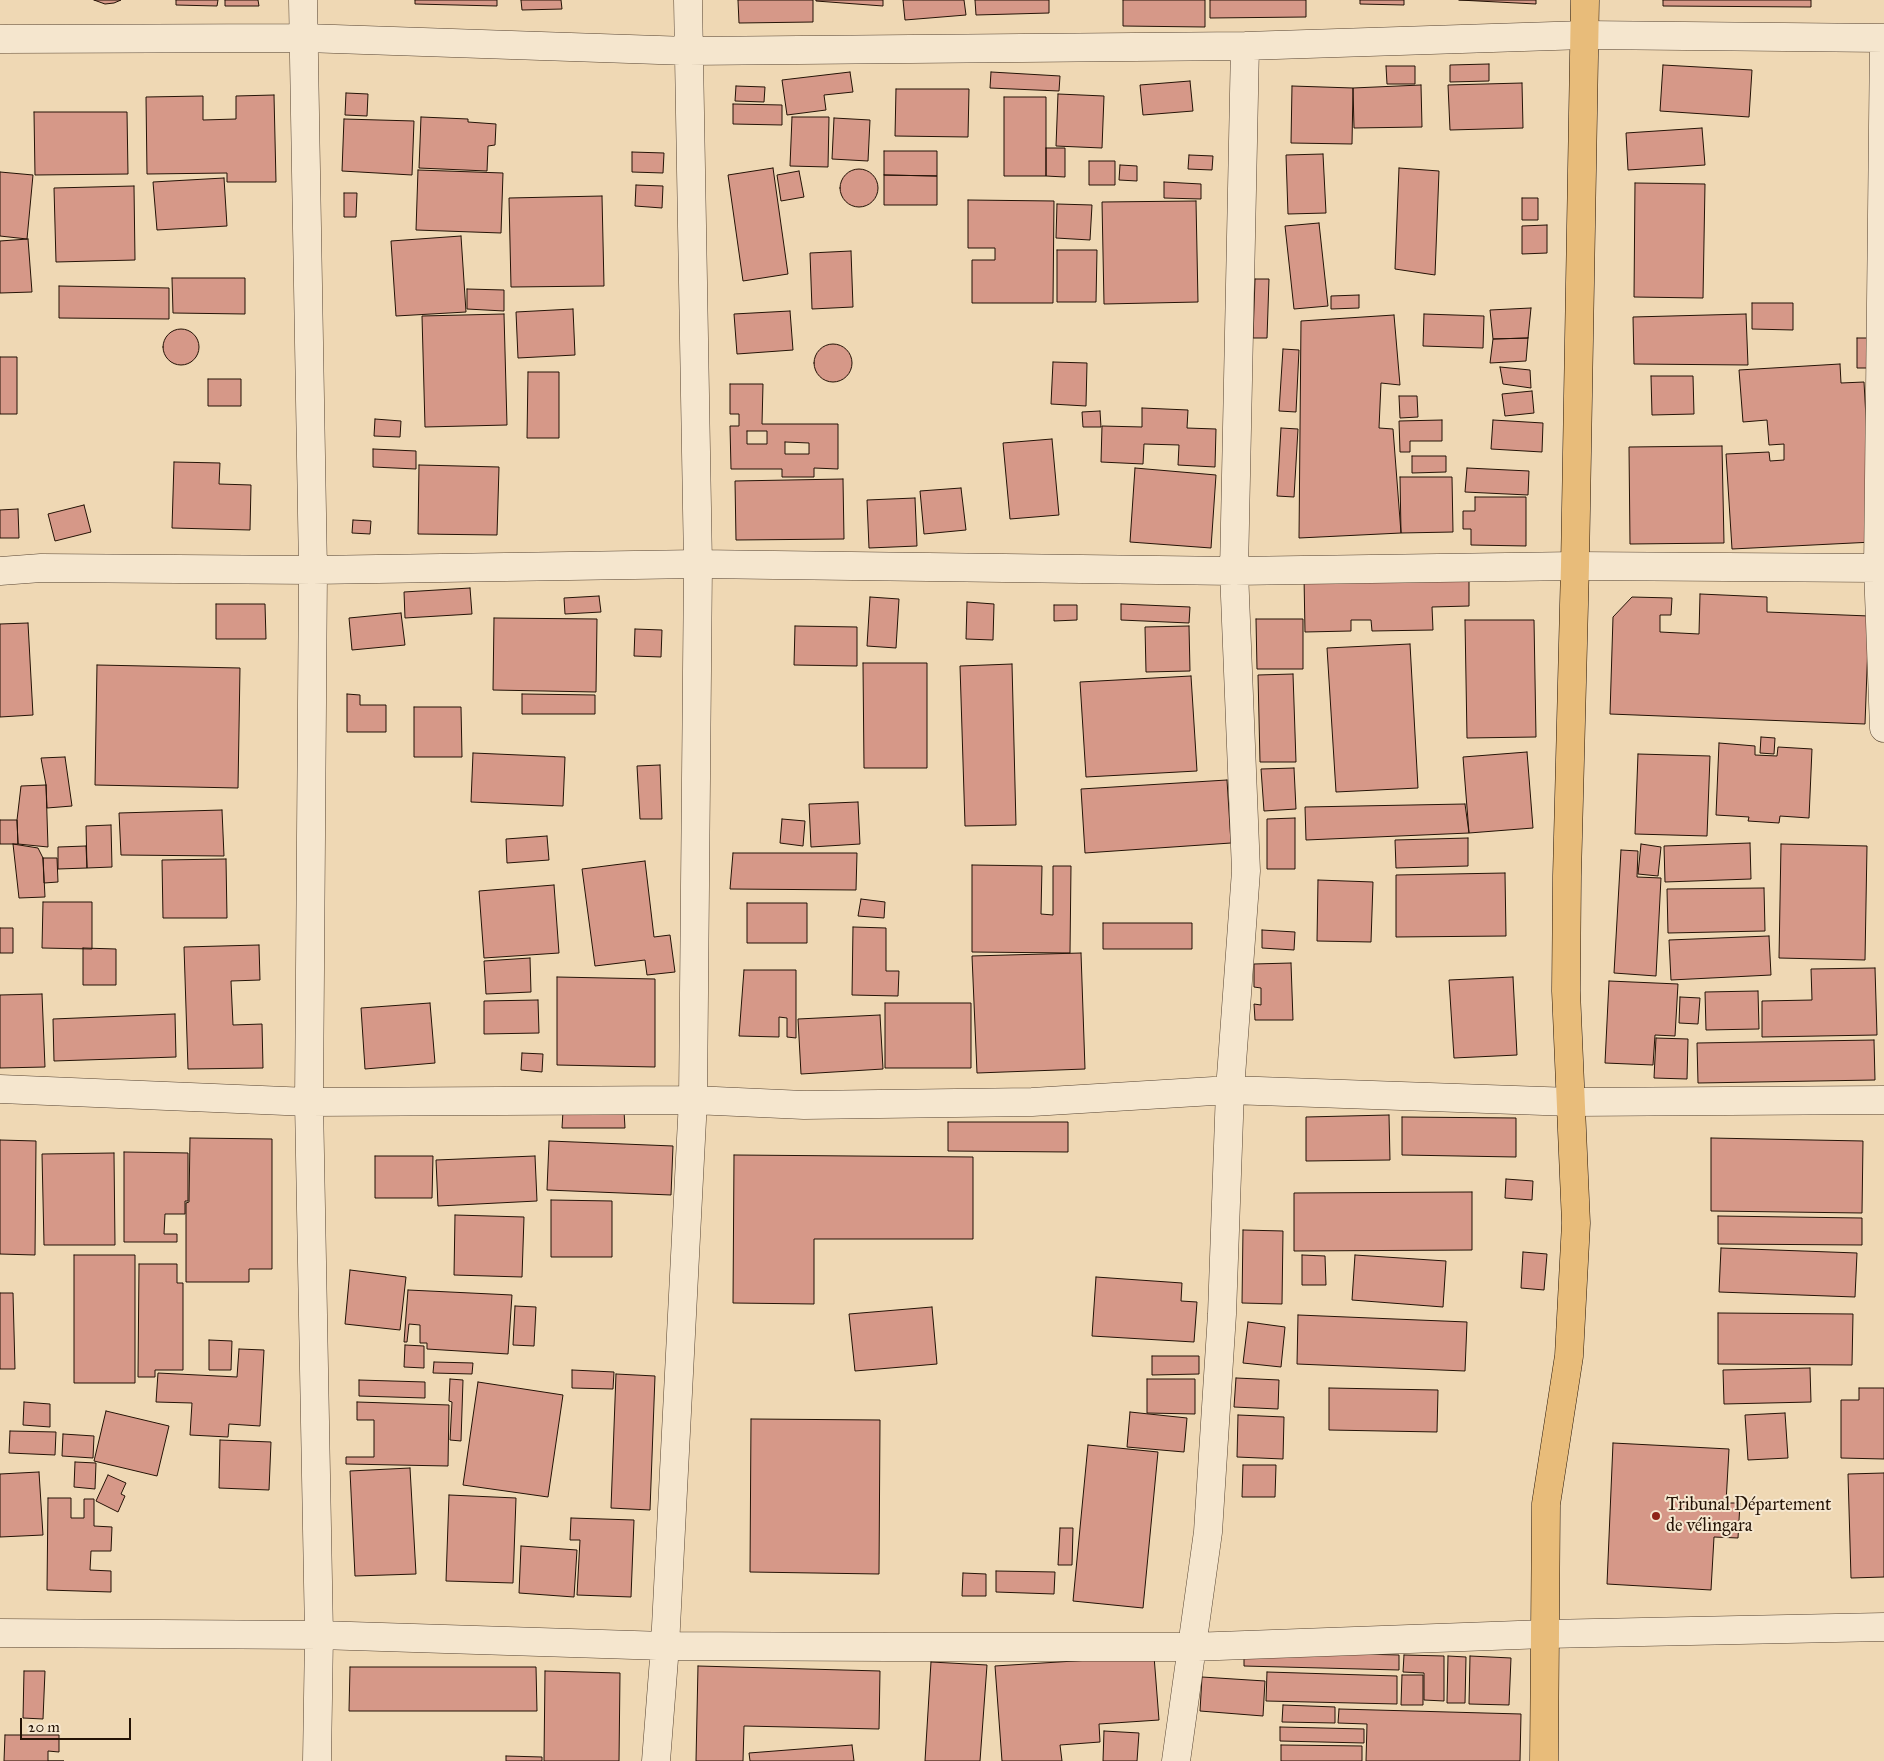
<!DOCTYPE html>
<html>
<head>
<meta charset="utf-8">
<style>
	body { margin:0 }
	#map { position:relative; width:1884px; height:1761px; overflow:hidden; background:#efd8b4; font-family:"IM FELL Great Primer",serif }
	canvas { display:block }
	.scale { position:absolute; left:20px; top:1718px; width:111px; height:22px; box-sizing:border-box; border:2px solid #241306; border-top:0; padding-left:6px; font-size:15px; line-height:18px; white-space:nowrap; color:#241306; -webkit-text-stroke:4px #f5e6ce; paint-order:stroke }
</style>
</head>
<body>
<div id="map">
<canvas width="1884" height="1761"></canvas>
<div class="scale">20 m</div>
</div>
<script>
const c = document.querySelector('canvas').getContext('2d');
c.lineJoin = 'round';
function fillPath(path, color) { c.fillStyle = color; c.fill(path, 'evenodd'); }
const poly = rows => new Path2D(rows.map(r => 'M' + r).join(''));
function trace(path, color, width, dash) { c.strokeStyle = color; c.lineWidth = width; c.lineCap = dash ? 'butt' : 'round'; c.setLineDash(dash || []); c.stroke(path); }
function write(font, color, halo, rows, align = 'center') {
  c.font = font + ' "IM FELL Great Primer",serif'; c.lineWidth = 4; c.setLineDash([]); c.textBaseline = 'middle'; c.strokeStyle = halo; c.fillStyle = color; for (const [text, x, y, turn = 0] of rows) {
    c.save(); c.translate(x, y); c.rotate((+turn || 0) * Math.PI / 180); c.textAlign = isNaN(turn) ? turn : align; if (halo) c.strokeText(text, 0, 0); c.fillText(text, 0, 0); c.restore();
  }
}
const building = poly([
	[94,0,121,0,114,3,105,4,94,0],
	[176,0,218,0,217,6,176,5,176,0],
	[225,0,258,0,259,6,225,6,225,0],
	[415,0,497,0,497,6,415,4,415,0],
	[521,0,561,0,562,9,522,10,521,0],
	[738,0,813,0,813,22,739,23,738,0],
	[816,0,883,0,883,6,816,1,816,0],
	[903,0,964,0,966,15,905,20,903,0],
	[975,0,1049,0,1049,13,976,15,975,0],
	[1123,0,1205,0,1205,27,1123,26,1123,0],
	[1210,0,1306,0,1306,17,1210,18,1210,0],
	[1360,0,1404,0,1404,5,1360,4,1360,0],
	[1459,0,1536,0,1536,4,1459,0],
	[1663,0,1811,0,1811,7,1663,6,1663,0],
	[1489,64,1489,81,1450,82,1450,65,1489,64],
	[1663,65,1752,70,1749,117,1660,111,1663,65],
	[1386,66,1415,66,1415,84,1387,84,1386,66],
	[850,72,853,92,824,95,826,110,787,115,782,80,850,72],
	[991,72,1060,76,1059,91,990,88,991,72],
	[1190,81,1193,111,1143,115,1140,85,1190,81],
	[1522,83,1523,128,1450,130,1448,85,1522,83],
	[1421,85,1422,127,1354,128,1353,88,1421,85],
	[736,86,765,87,764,102,735,101,736,86],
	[1292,86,1353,88,1352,144,1291,143,1292,86],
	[896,89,969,89,968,137,895,136,896,89],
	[346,93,368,94,367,116,345,115,346,93],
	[1058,94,1104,96,1102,148,1056,146,1058,94],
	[274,95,276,182,227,182,227,173,147,174,146,97,203,96,203,120,236,119,236,96,274,95],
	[1004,97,1046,97,1046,176,1004,176,1004,97],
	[733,104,782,105,782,125,733,124,733,104],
	[34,112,127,112,128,174,35,175,34,112],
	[421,117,468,119,468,122,496,124,495,145,488,146,487,171,419,168,421,117],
	[792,117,829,117,828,167,790,166,792,117],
	[834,118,870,120,868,161,832,159,834,118],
	[344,119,414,121,412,175,342,171,344,119],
	[1702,128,1705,165,1628,170,1626,133,1702,128],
	[1046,148,1065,148,1065,177,1046,176,1046,148],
	[884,151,937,151,937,176,884,175,884,151],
	[632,152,664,153,663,173,632,172,632,152],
	[1323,154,1326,213,1288,214,1286,155,1323,154],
	[1189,155,1213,156,1212,170,1188,169,1189,155],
	[1089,161,1115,161,1115,185,1089,185,1089,161],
	[1120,165,1137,166,1137,181,1119,180,1120,165],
	[773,168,788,274,743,281,728,175,773,168],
	[1399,168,1439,171,1435,275,1395,269,1399,168],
	'840 188a19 19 0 1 1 38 0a19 19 0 1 1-38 0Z',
	[418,170,503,173,501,233,416,230,418,170],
	[799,171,804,197,781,201,777,175,799,171],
	[0,172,33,175,27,239,0,236,0,172],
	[884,175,937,176,937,205,884,205,884,175],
	[224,178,227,226,157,230,153,182,224,178],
	[1164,182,1201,184,1201,199,1164,198,1164,182],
	[1635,183,1705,184,1703,298,1634,297,1635,183],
	[636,185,663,186,662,208,635,206,636,185],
	[134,186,135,260,56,262,54,188,134,186],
	[344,193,357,193,356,217,344,217,344,193],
	[602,196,604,286,511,287,509,198,602,196],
	[1522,198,1538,198,1538,220,1522,220,1522,198],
	[968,200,1054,201,1053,303,972,303,972,260,995,260,995,248,968,248,968,200],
	[1196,201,1198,302,1104,304,1102,202,1196,201],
	[1057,204,1092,205,1090,240,1056,238,1057,204],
	[1319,223,1328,306,1294,309,1285,226,1319,223],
	[1547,225,1547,253,1522,254,1522,226,1547,225],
	[461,236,466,312,396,316,391,241,461,236],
	[28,239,32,292,0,293,0,241,28,239],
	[1057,250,1097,250,1096,302,1057,302,1057,250],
	[851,251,853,307,812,309,810,253,851,251],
	[172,278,245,278,245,314,173,313,172,278],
	[1255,279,1269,279,1267,338,1253,338,1255,279],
	[59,286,169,288,169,319,59,318,59,286],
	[467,289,504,290,504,311,467,309,467,289],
	[1359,295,1359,308,1331,309,1331,296,1359,295],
	[1752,303,1793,303,1793,330,1752,329,1752,303],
	[1531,308,1528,338,1493,339,1490,310,1531,308],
	[573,309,575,355,518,358,516,312,573,309],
	[790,311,793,350,737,354,734,314,790,311],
	[504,314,507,425,425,427,422,316,504,314],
	[1424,314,1484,316,1483,348,1423,346,1424,314],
	[1746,314,1748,365,1634,364,1633,317,1746,314],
	[1394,315,1400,385,1381,383,1379,428,1393,429,1401,533,1299,538,1301,321,1394,315],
	'163 347a18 18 0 1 1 36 0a18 18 0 1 1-36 0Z',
	[1528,338,1526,361,1490,363,1493,339,1528,338],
	[1857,338,1875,338,1875,368,1857,368,1857,338],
	'814 363a19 19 0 1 1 38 0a19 19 0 1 1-38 0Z',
	[1283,349,1299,350,1296,412,1279,411,1283,349],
	[0,357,17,357,17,414,0,414,0,357],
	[1053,362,1087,363,1086,406,1051,404,1053,362],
	[1840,364,1841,383,1864,382,1873,542,1732,549,1726,454,1769,452,1770,461,1784,460,1784,444,1769,445,1767,420,1743,422,1739,370,1840,364],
	[1500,367,1530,370,1531,388,1503,384,1500,367],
	[528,372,559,372,559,438,527,438,528,372],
	[1651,376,1693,376,1694,414,1652,415,1651,376],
	[208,379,241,379,241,406,208,406,208,379],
	[730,384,763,384,762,424,838,424,838,469,814,468,814,477,782,477,782,469,731,469,730,426,739,426,739,414,730,414,730,384],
	[747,431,767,431,767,444,747,444,747,431],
	[785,442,809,443,809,454,785,454,785,442],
	[1532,391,1534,413,1505,416,1502,394,1532,391],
	[1399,396,1417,396,1418,417,1400,418,1399,396],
	[1142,408,1188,410,1187,428,1216,429,1215,467,1178,465,1179,445,1144,444,1143,464,1101,462,1102,426,1142,427,1142,408],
	[1100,411,1101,427,1083,427,1082,412,1100,411],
	[375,419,401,421,400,437,374,436,375,419],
	[1442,420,1442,441,1410,441,1410,452,1400,452,1399,421,1442,420],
	[1493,420,1543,423,1542,452,1491,449,1493,420],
	[1281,428,1298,429,1294,497,1277,496,1281,428],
	[1052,439,1059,515,1010,519,1003,443,1052,439],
	[1722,446,1724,543,1630,544,1629,447,1722,446],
	[373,449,416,451,416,469,373,467,373,449],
	[1412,456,1446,456,1446,472,1412,473,1412,456],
	[174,462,220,463,219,484,251,485,250,530,172,528,174,462],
	[419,465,499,467,497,535,418,534,419,465],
	[1135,468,1216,475,1211,548,1130,542,1135,468],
	[1467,468,1529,471,1528,495,1465,492,1467,468],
	[1400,477,1452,477,1453,532,1401,533,1400,477],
	[843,479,844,539,736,540,735,481,843,479],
	[961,488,966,530,924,534,920,491,961,488],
	[1475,497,1526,497,1526,546,1471,545,1471,529,1463,529,1463,511,1475,511,1475,497],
	[915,498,917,546,869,548,867,500,915,498],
	[84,505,91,532,55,541,48,514,84,505],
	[18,509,19,538,0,538,0,510,18,509],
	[353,520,371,521,370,534,352,533,353,520],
	[1469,575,1469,606,1432,607,1433,630,1372,631,1371,620,1351,620,1351,631,1305,632,1304,577,1469,575],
	[470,588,472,614,405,618,404,592,470,588],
	[1700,594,1767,597,1767,612,1869,616,1865,724,1610,714,1613,617,1632,597,1672,598,1671,615,1660,615,1660,632,1699,634,1700,594],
	[599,596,601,612,565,614,564,598,599,596],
	[870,597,899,599,896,648,867,646,870,597],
	[967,602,994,604,993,640,966,639,967,602],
	[216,604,265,604,266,639,216,639,216,604],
	[1121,604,1190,607,1189,623,1121,620,1121,604],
	[1054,605,1077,605,1077,620,1054,621,1054,605],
	[401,613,405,645,352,650,349,618,401,613],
	[494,618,597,619,596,692,493,690,494,618],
	[1256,619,1303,619,1303,669,1257,669,1256,619],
	[1465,620,1534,620,1536,737,1467,738,1465,620],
	[28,623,33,715,0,717,0,624,28,623],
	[795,626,857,627,857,666,794,665,795,626],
	[1189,626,1190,671,1146,672,1145,627,1189,626],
	[635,629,662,630,661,657,634,656,635,629],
	[1410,644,1418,788,1336,792,1327,648,1410,644],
	[863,663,927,663,927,768,864,768,863,663],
	[1012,664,1016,825,965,826,960,666,1012,664],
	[97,665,240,668,238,788,95,785,97,665],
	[1293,674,1296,762,1260,762,1258,675,1293,674],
	[1191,676,1197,771,1086,777,1080,682,1191,676],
	[347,694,360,695,360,705,386,705,386,732,347,732,347,694],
	[522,694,595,695,595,714,522,714,522,694],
	[414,707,461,707,462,757,414,757,414,707],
	[1761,737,1775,738,1774,754,1760,753,1761,737],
	[1719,743,1755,746,1755,755,1777,756,1778,747,1812,749,1809,818,1780,816,1779,823,1748,821,1749,817,1716,815,1719,743],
	[1527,752,1533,828,1469,833,1463,757,1527,752],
	[473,753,565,757,563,806,471,802,473,753],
	[1638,754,1710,756,1707,836,1635,834,1638,754],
	[65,757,72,806,47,808,46,785,41,758,65,757],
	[660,765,662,819,640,819,637,766,660,765],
	[1294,768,1296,809,1264,811,1261,769,1294,768],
	[1227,780,1231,843,1085,853,1081,789,1227,780],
	[46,785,48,847,18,844,17,820,21,786,46,785],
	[858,802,860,844,811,847,809,804,858,802],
	[1465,804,1469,833,1306,840,1305,807,1465,804],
	[222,810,224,856,121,855,119,813,222,810],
	[1295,818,1295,869,1267,869,1267,819,1295,818],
	[782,819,805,821,803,846,780,843,782,819],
	[0,820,17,820,18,844,0,844,0,820],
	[111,825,112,867,87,868,86,826,111,825],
	[547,836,549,860,507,863,506,839,547,836],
	[1468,838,1468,866,1396,868,1395,840,1468,838],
	[1750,843,1751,879,1665,882,1664,846,1750,843],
	[13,844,38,848,43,858,45,897,19,898,13,844],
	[1641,844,1661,847,1658,876,1638,874,1641,844],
	[1781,844,1867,846,1865,960,1779,958,1781,844],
	[86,846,87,868,58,869,58,847,86,846],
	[1621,850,1638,851,1637,877,1661,878,1656,976,1614,973,1621,850],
	[733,853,857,853,856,890,730,889,733,853],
	[43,858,57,858,58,882,44,883,43,858],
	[226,859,227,918,163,918,162,860,226,859],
	[645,861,654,937,670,935,675,972,647,975,645,960,595,966,582,869,645,861],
	[972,865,1042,866,1041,914,1053,915,1053,866,1071,866,1070,953,972,952,972,865],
	[1505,873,1506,936,1396,937,1396,875,1505,873],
	[1318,880,1373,882,1371,942,1317,941,1318,880],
	[554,885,559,953,484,958,479,891,554,885],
	[1764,888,1765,931,1668,933,1667,889,1764,888],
	[861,899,885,902,884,918,858,916,861,899],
	[43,902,92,902,92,949,42,948,43,902],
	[747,903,807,903,807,943,747,943,747,903],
	[1103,923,1192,923,1192,949,1103,949,1103,923],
	[853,927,886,928,886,971,899,971,898,996,852,995,853,927],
	[0,928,13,928,13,953,0,953,0,928],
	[1262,930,1295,932,1294,950,1262,948,1262,930],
	[1769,936,1771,975,1671,980,1669,940,1769,936],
	[259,945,260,980,231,981,233,1025,262,1024,263,1068,188,1069,184,947,259,945],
	[83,948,116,949,116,985,83,985,83,948],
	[1081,953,1085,1069,977,1073,972,956,1081,953],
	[530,958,531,992,486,994,484,961,530,958],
	[1291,963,1293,1020,1255,1020,1254,1004,1261,1005,1261,988,1254,987,1254,964,1291,963],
	[1875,968,1877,1035,1762,1037,1762,1001,1812,1000,1811,969,1875,968],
	[744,970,796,970,796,1038,787,1037,787,1018,779,1017,779,1037,739,1036,744,970],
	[557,977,655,979,655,1067,557,1065,557,977],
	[1513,977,1517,1055,1454,1058,1449,980,1513,977],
	[1609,981,1678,984,1675,1036,1655,1035,1653,1065,1605,1063,1609,981],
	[1758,991,1759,1029,1706,1030,1705,992,1758,991],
	[42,994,45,1067,0,1068,0,995,42,994],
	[1680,997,1700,998,1698,1024,1679,1023,1680,997],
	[538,1000,539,1033,484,1034,484,1001,538,1000],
	[430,1003,435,1063,365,1069,361,1008,430,1003],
	[885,1003,971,1003,971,1068,885,1068,885,1003],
	[175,1014,176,1057,54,1061,53,1019,175,1014],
	[880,1015,883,1069,801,1074,798,1019,880,1015],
	[1656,1038,1688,1039,1687,1079,1654,1078,1656,1038],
	[1874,1040,1875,1080,1698,1083,1697,1043,1874,1040],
	[522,1053,543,1054,542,1072,521,1070,522,1053],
	[563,1111,624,1111,625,1128,562,1128,563,1111],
	[1389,1115,1390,1160,1306,1161,1306,1117,1389,1115],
	[1402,1117,1516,1118,1516,1157,1402,1155,1402,1117],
	[948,1122,1068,1122,1068,1152,948,1151,948,1122],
	[190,1138,272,1139,272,1269,249,1269,249,1282,186,1282,186,1203,189,1202,190,1138],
	[1711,1138,1863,1141,1862,1213,1711,1211,1711,1138],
	[0,1140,36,1141,35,1255,0,1254,0,1140],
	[549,1141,673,1146,671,1195,547,1190,549,1141],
	[124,1152,188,1153,188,1201,185,1201,185,1214,165,1214,164,1234,177,1234,177,1242,124,1242,124,1152],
	[114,1153,115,1245,44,1245,42,1154,114,1153],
	[734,1155,973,1157,973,1239,814,1239,814,1304,733,1303,734,1155],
	[375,1156,433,1156,432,1198,375,1198,375,1156],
	[535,1156,537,1201,438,1206,436,1160,535,1156],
	[1506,1179,1533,1181,1532,1200,1505,1198,1506,1179],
	[1472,1192,1472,1250,1294,1251,1294,1193,1472,1192],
	[551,1200,612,1201,612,1257,551,1257,551,1200],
	[455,1215,524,1217,522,1277,454,1275,455,1215],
	[1718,1216,1862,1218,1862,1245,1718,1244,1718,1216],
	[1243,1230,1283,1231,1282,1304,1242,1303,1243,1230],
	[1721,1248,1857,1253,1855,1297,1719,1292,1721,1248],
	[1523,1252,1547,1254,1544,1290,1521,1288,1523,1252],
	[74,1255,135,1255,135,1383,74,1383,74,1255],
	[1302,1255,1325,1256,1326,1285,1302,1285,1302,1255],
	[1355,1255,1446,1261,1443,1307,1352,1300,1355,1255],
	[139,1264,177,1264,177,1283,183,1283,183,1370,155,1370,155,1377,138,1377,139,1264],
	[350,1270,406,1277,400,1330,345,1324,350,1270],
	[1096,1277,1182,1283,1181,1301,1197,1302,1194,1342,1092,1336,1096,1277],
	[408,1290,512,1295,508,1354,427,1349,427,1343,420,1343,420,1325,409,1324,407,1342,404,1342,408,1290],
	[0,1293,13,1293,15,1369,0,1369,0,1293],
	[515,1306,536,1307,534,1346,513,1345,515,1306],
	[932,1307,937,1364,855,1371,849,1314,932,1307],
	[1718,1313,1853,1314,1852,1365,1718,1364,1718,1313],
	[1298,1315,1467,1322,1465,1371,1297,1364,1298,1315],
	[1248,1322,1285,1327,1281,1367,1243,1363,1248,1322],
	[209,1340,232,1341,231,1370,209,1370,209,1340],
	[405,1345,424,1346,424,1368,404,1367,405,1345],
	[239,1349,264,1350,260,1426,229,1424,228,1437,190,1435,192,1403,156,1402,158,1373,237,1377,239,1349],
	[1152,1356,1199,1356,1199,1374,1152,1375,1152,1356],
	[434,1362,473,1363,472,1374,433,1373,434,1362],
	[1810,1368,1811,1402,1724,1404,1723,1370,1810,1368],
	[572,1370,614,1372,613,1389,572,1388,572,1370],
	[616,1374,655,1376,650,1510,611,1508,616,1374],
	[1236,1378,1279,1380,1278,1409,1234,1407,1236,1378],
	[450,1379,463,1380,461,1441,450,1440,452,1402,449,1401,450,1379],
	[1147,1379,1195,1379,1195,1414,1147,1413,1147,1379],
	[359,1380,425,1382,425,1398,359,1396,359,1380],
	[478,1382,563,1395,548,1497,463,1485,478,1382],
	[1329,1388,1438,1390,1437,1432,1329,1430,1329,1388],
	[1859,1388,1884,1388,1884,1459,1841,1458,1841,1400,1859,1400,1859,1388],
	[24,1402,50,1404,50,1427,23,1425,24,1402],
	[357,1402,449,1405,448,1466,346,1464,346,1457,374,1457,374,1420,357,1420,357,1402],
	[106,1411,169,1426,157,1476,94,1461,106,1411],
	[1130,1412,1187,1418,1184,1452,1127,1447,1130,1412],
	[1785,1413,1788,1458,1748,1460,1745,1415,1785,1413],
	[1238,1415,1284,1417,1283,1459,1237,1457,1238,1415],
	[751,1419,880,1420,879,1574,750,1572,751,1419],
	[10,1431,56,1432,55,1455,9,1453,10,1431],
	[63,1434,94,1436,93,1458,62,1456,63,1434],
	[220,1440,271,1442,269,1490,219,1488,220,1440],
	[1613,1443,1729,1449,1726,1503,1740,1503,1738,1538,1714,1537,1711,1590,1607,1584,1613,1443],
	[1088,1445,1158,1452,1143,1608,1073,1601,1088,1445],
	[75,1462,96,1463,95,1489,74,1487,75,1462],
	[1243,1465,1276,1465,1275,1497,1242,1497,1243,1465],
	[410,1468,416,1574,355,1576,350,1471,410,1468],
	[39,1472,43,1535,0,1537,0,1474,39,1472],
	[1884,1473,1884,1577,1851,1578,1848,1474,1884,1473],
	[108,1475,126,1483,121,1494,125,1496,118,1512,96,1501,108,1475],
	[449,1495,516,1498,513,1583,446,1581,449,1495],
	[48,1498,71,1498,71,1518,84,1518,84,1499,94,1499,94,1526,112,1527,111,1551,91,1551,90,1570,111,1571,111,1592,47,1590,48,1498],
	[571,1518,634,1520,631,1597,577,1595,580,1540,570,1540,571,1518],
	[1060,1528,1073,1528,1072,1565,1058,1565,1060,1528],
	[521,1546,577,1550,574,1597,519,1593,521,1546],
	[996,1571,1055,1572,1054,1594,996,1592,996,1571],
	[963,1573,986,1574,986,1596,962,1596,963,1573],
	[1244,1651,1399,1655,1399,1670,1244,1666,1244,1651],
	[1404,1655,1444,1656,1444,1701,1424,1700,1424,1673,1403,1672,1404,1655],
	[1154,1656,1159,1720,1099,1724,1100,1742,1060,1745,1062,1761,1002,1761,995,1666,1154,1656],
	[1448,1656,1466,1657,1465,1703,1447,1703,1448,1656],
	[1470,1656,1511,1658,1509,1705,1469,1704,1470,1656],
	[931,1662,987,1665,980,1761,925,1761,931,1662],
	[698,1666,880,1671,879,1729,744,1726,743,1761,696,1761,698,1666],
	[350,1667,536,1667,537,1711,349,1711,350,1667],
	[24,1671,45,1671,43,1719,23,1718,24,1671],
	[545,1671,620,1673,619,1761,544,1761,545,1671],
	[1267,1672,1397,1676,1397,1704,1266,1701,1267,1672],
	[1402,1675,1423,1675,1423,1705,1401,1705,1402,1675],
	[1202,1677,1265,1681,1263,1716,1200,1711,1202,1677],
	[1283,1705,1335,1707,1335,1723,1282,1722,1283,1705],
	[1339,1709,1521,1714,1520,1761,1366,1761,1367,1724,1338,1723,1339,1709],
	[1280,1727,1364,1729,1364,1743,1280,1741,1280,1727],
	[1104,1731,1139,1733,1137,1761,1103,1761,1104,1731],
	[5,1735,59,1735,59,1752,48,1751,48,1761,64,1761,4,1761,5,1735],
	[852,1745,854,1761,750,1761,749,1753,852,1745],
	[1281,1745,1362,1746,1362,1761,1281,1761,1281,1745],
	[506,1756,542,1757,542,1761,506,1761,506,1756]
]);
const minor = poly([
	[303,0,313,570,309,1102,319,1635,317,1761],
	[1884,38,1878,568,1884,728],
	[0,39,305,38,688,51,1245,46,1585,35,1884,38],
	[0,571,41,568,313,570,698,564,1234,571,1575,566,1878,568],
	[0,1089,309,1102,693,1100,804,1105,1032,1102,1230,1090,1572,1102,1884,1100],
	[0,1633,319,1635,665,1646,889,1647,1191,1647,1546,1634,1884,1627],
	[656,1761,665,1646,693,1100,698,564,688,0],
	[1176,1761,1208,1532,1222,1314,1230,1090,1246,871,1234,571,1245,46]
]);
const highway = poly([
	[1544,1761,1546,1504,1569,1356,1576,1223,1566,991,1567,876,1575,566,1585,0]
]);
const markers = [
	[1656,1516,5,"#8f2418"]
];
const poiNames = [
	["Tribunal Département",1666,1506],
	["de vélingara",1666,1527]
];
fillPath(building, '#d69888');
trace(building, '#241306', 1);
trace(minor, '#574432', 29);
trace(highway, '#241306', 29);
trace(minor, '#f5e6ce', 28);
trace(highway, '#e8bc7a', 28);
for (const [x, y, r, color] of markers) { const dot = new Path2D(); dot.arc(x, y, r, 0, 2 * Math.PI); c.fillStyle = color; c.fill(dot); trace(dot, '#f5e6ce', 2); }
write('18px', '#241306', '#f5e6ce', poiNames, 'left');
</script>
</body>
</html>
